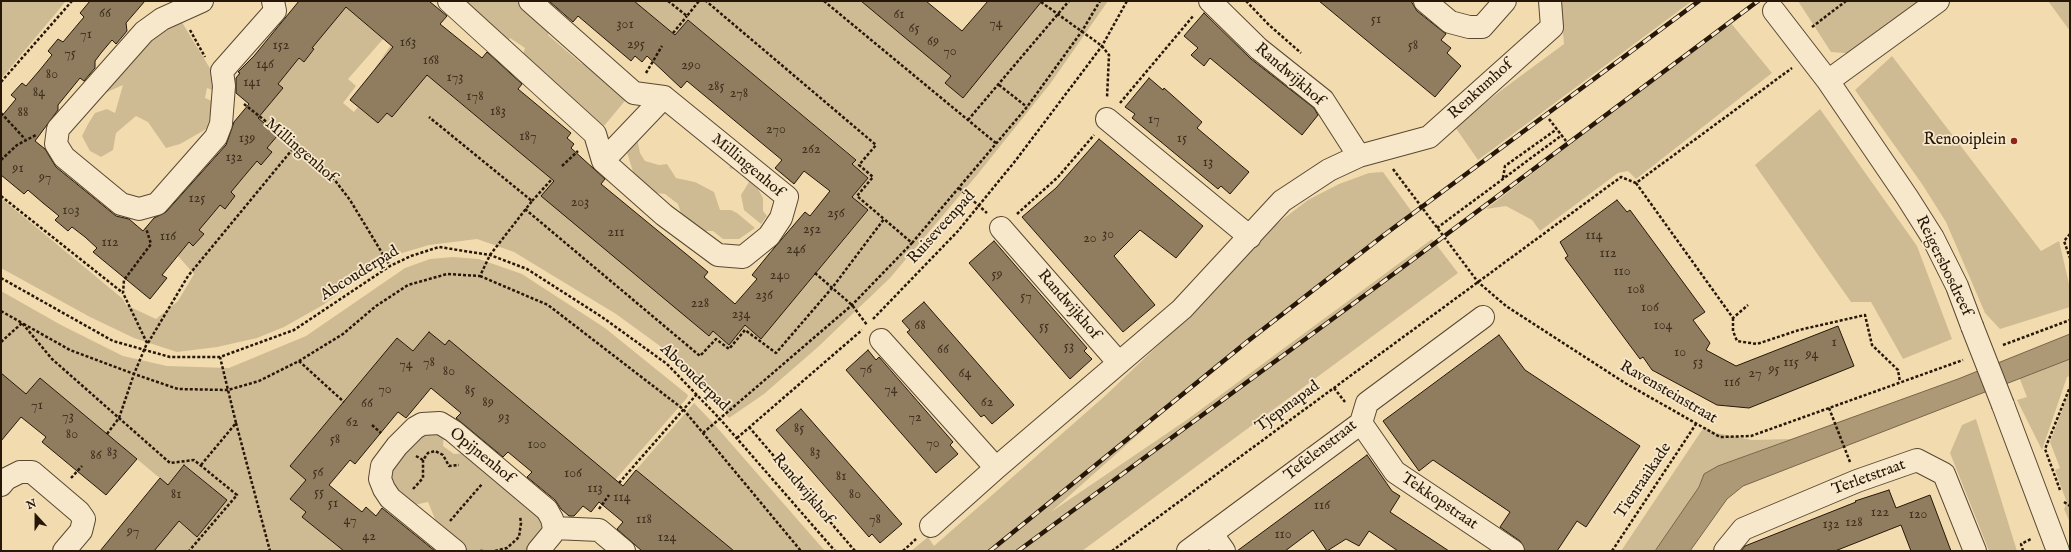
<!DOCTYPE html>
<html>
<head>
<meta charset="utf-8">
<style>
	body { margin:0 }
	#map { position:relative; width:2071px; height:552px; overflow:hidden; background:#f2dcaf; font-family:"IM FELL English",serif }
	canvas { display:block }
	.frame { position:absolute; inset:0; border:2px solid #261708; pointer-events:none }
	.north { position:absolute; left:16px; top:496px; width:40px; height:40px; -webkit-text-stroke:3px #f7e8cb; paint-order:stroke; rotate:339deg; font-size:11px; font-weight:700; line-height:16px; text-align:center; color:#261708 }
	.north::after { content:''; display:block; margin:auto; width:14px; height:18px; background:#261708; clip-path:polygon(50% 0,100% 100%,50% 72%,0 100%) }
</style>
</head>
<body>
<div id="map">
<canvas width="2071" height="552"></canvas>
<div class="frame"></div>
<div class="north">N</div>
</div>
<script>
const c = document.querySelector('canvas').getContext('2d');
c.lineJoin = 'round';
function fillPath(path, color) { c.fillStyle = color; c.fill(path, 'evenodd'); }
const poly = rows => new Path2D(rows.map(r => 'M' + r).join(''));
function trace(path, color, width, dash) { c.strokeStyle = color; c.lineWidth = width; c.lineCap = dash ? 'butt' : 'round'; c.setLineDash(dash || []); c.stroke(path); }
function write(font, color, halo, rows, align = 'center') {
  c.font = font + ' "IM FELL English",serif'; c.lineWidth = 3.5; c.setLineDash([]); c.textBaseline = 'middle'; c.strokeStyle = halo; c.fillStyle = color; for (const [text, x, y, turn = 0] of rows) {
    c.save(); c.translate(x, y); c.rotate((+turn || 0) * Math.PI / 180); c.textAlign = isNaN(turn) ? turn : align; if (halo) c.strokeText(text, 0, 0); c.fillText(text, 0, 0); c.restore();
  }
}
const green = poly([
	[1,1,66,1,1,79],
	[455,1,519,1,553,29,548,35,582,64,588,58,629,96,604,126,522,57,525,48,510,38,504,44],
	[634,1,861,1,936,63,955,72,945,83,963,98,1042,1,1108,1,1050,84,977,175,890,278,818,347,764,394,729,418,698,383,660,346,616,314,514,252,477,239,429,245,392,256,344,289,323,305,284,327,257,338,217,347,177,352,134,338,90,317,1,268,1,198,123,299,126,305,156,319,178,301,194,274,178,256,189,242,193,246,203,234,199,230,220,205,225,208,235,196,231,192,257,161,261,165,271,152,267,148,278,135,257,118,282,88,278,84,299,58,304,62,314,50,309,46,328,28,346,7,384,38,348,79,356,86,343,103,354,112,358,107,378,123,387,113,392,117,409,97,375,68,391,45,554,181,709,336,713,331,729,345,745,325,761,339,868,211,852,197,868,178,852,164,856,159,688,20,675,35],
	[1560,1,1692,1,1478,160,1455,127,1503,89,1564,44],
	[1798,1,1928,1,1857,54,1831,52],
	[2048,1,2070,1,2070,31],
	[180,19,214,75,212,90,207,88,205,98,212,101,208,128,180,144,166,148,148,122,136,116,116,133,113,150,101,157,90,151,82,136,88,124,95,113,107,109,115,113,123,85,89,100,133,49],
	[1730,22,1772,73,1636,179,1628,171,1618,173,1540,231,1532,220,1506,206,1486,209],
	[1892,56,2041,251,2059,241,2070,288,2070,307,2000,329,1985,313,1946,222,1922,184,1855,90],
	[1820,109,1917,246,1952,339,1903,359,1871,302,1851,302,1755,165],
	[637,138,640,153,645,161,659,165,667,164,676,178,695,182,714,192,720,210,731,210,737,213,755,228,739,239,723,239,713,231,701,231,681,214,678,204,665,194,647,192,635,178,624,143],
	[736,160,757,187,763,198,763,211,767,216,761,224,744,210,741,195,749,182,743,172,729,168],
	[1383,172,1412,212,1344,264,1205,375,1051,512,1188,419,1432,239,1458,273,1082,551,911,551,928,537,934,546,1106,395,1193,312,1270,229,1308,200,1339,184,1369,173],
	[453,257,479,259,522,274,605,328,688,395,687,398,615,480,449,341,445,345,429,332,413,351,397,338,291,466,306,480,290,499,306,512,303,517,344,551,154,551,166,537,161,533,174,518,197,537,227,500,185,465,168,485,40,378,26,394,7,378,1,386,1,291,61,325,123,356,167,366,229,368,306,336,405,268,430,259],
	[2070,359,2070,376,2067,377,2042,450,2017,400,2027,397,2019,377],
	[2070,390,2070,523,2064,509,2067,503,2055,470,2060,468,2050,442],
	[694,403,714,424,825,551,734,551,636,470],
	[1976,419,2017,551,1989,551,1950,453,1962,425],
	[1704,427,1716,433,1752,440,1791,439,1718,466,1704,474,1699,487,1655,551,1621,551],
	[421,431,444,434,443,446,454,454,467,453,535,509,546,527,529,551,463,551,428,522,435,519,428,502,414,505,406,504,390,481,394,459]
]);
const water = poly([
	[2070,334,2070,359,1743,486,1727,499,1690,551,1655,551,1699,487,1704,474,1718,466,1958,379,2070,334]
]);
const building = poly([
	[90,1,145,1,126,23,127,31,116,44,112,40,101,53,95,61,95,68,84,81,80,78,58,105,58,110,35,141,45,149,56,167,116,216,129,219,143,231,154,218,166,212,226,145,234,122,249,104,236,93,236,78,240,73,238,72,254,56,299,1,429,1,447,16,440,24,482,58,487,52,522,84,518,89,571,133,567,138,574,144,571,148,605,179,601,184,708,272,704,277,735,304,757,279,752,275,769,254,805,212,810,216,830,191,804,171,794,184,775,168,782,160,687,81,681,88,647,56,642,62,635,56,631,61,578,16,573,22,549,1,634,1,675,35,688,20,856,160,852,164,868,178,852,197,868,210,761,339,745,325,729,345,713,331,709,336,541,196,554,181,427,75,392,117,387,113,378,123,350,100,393,47,346,7,312,48,314,49,304,62,299,58,278,84,283,88,258,118,278,135,267,148,272,152,261,165,257,161,246,174,231,192,235,196,225,209,220,205,210,217,199,230,204,234,193,246,189,242,162,275,167,278,150,299,93,252,97,248,85,237,72,227,68,231,55,220,59,216,43,203,28,190,24,194,1,175,1,117,16,99,11,95,22,83,26,86,39,71,52,55,48,51,58,39,63,42,84,17,80,13,90,1],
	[861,1,926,1,962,31,988,1,1042,1,963,98,945,83,951,76,861,1],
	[1319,1,1411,1,1417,11,1446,34,1441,40,1451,48,1447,53,1461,66,1435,97,1319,1],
	[1204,13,1251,59,1314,108,1318,115,1302,135,1210,58,1204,66,1191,55,1198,48,1184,36,1204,13],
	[1149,78,1163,90,1164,88,1202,122,1197,128,1249,172,1230,194,1221,186,1218,189,1132,118,1135,114,1125,107,1149,78],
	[1099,139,1203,226,1176,258,1140,230,1114,256,1155,305,1123,332,1022,217,1056,188,1099,139],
	[1617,200,1627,212,1630,210,1705,312,1693,320,1710,343,1706,350,1736,366,1838,326,1854,366,1749,408,1717,405,1652,370,1643,357,1640,359,1565,258,1568,256,1560,242,1617,200],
	[994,241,1087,348,1084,351,1092,359,1070,379,969,263,994,241],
	[924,302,1014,405,992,424,984,415,981,417,907,332,910,330,902,321,924,302],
	[429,332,445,345,449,340,623,486,636,470,734,551,642,551,617,529,623,522,599,502,591,512,583,506,574,516,569,516,561,509,555,500,527,477,532,472,508,452,503,457,456,418,461,413,431,388,406,418,398,412,355,464,350,460,329,485,362,512,366,507,376,516,382,508,435,551,344,551,302,517,306,512,290,499,306,480,290,466,397,338,413,351,429,332],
	[1499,335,1525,370,1640,446,1586,527,1577,521,1557,551,1525,551,1520,541,1500,527,1510,512,1433,460,1419,471,1383,421,1499,335],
	[868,350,876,360,879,357,953,442,950,445,958,454,936,473,846,370,868,350],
	[1,373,26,394,40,378,137,459,106,495,42,442,46,437,21,417,1,441,1,373],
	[801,409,902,524,880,543,872,534,869,537,776,430,801,409],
	[1367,455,1392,491,1400,496,1390,512,1449,551,1398,551,1369,531,1359,546,1346,539,1327,551,1313,530,1285,551,1237,551,1367,455],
	[184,465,227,500,197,537,179,521,154,551,100,551,160,478,168,485,184,465],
	[1889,490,1896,508,1930,495,1951,551,1911,551,1901,525,1835,551,1741,551,1745,546,1856,502,1855,501,1889,490]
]);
const path = poly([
	[668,1,687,16,699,1],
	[824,1,997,144],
	[1246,1,1269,25,1301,53],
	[1041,2,1102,46,1109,55,1107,98],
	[1812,27,1846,1],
	[190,30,205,57],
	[673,33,687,16],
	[646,73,662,46],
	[1,82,72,1],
	[999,85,1027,107],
	[1120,103,1194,15],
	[244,104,327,170,350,200,390,266],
	[1,113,25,139],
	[1549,119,1566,141],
	[968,120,1069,1],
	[1,160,17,145,36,135],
	[562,166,578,151],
	[1393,169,1478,282,1506,306,1625,383,1720,437,1751,436,1963,360],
	[1503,178,1505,166,1557,129],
	[1636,183,1733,318,1748,305],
	[959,188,987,213],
	[1,196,123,293],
	[532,201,552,179],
	[525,209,700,356,716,339,729,349,745,330,776,353,832,288,884,219,857,196,873,177,859,165,876,145,706,1],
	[1017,214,1058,177,1094,135],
	[1437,228,1562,135],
	[2070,234,2064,241,2070,258],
	[912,243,1027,107,1082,31,1100,1],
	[815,273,852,305,867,325],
	[480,276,548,305,683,409,801,551],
	[1,278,113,341,170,357,220,357,294,330,390,266,411,256,439,247,490,255,527,269,602,317,667,364,720,419,835,551],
	[1,311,22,323,52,359,170,463,194,460,237,495,189,551],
	[1733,318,1733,331,1737,341,1757,344,1799,330,1865,315,1872,345,1898,370,1900,382],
	[873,319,958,231,1016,160,1102,46,1127,1],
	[1,342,22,323,70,350,134,374,178,389,228,390,259,381,299,361,343,334,376,306,408,285,447,274,480,276,490,255,532,201,429,117],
	[148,343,188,276,296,145],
	[2003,345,2070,320],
	[299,361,344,402],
	[1334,388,1345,402],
	[1829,408,1850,462],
	[236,423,270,551],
	[372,425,381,433],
	[749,427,855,551],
	[703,433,852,305,912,243,884,219],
	[107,434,119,418,134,374,147,343,123,293,124,280,151,244,146,228],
	[737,438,862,330],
	[416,456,423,460,428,453,435,451,443,455,449,466,459,465],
	[201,465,236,423,220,357],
	[71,478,82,466],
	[619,483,697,394],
	[413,489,423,478,423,460],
	[2060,490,2045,449,2070,387],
	[2064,502,2070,506],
	[599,509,609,495],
	[450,521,482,484],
	[480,551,485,551],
	[495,551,507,548,519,537,521,523,520,516],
	[903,551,916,539],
	[1112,551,1621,177,1636,183,1792,68],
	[1612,551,1696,424],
	[2023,551,2021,544,2031,539]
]);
const minor = poly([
	[202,1,162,19,144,32,58,129,56,144,64,157,121,204,139,209,157,204,216,137,221,124,224,86,222,71,275,11,273,1],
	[449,1,595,134,603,161,664,215,718,255,743,257,769,236,781,218,787,197,664,97,634,93,530,1],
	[1210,1,1259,49,1323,100,1359,156],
	[1425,1,1450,22,1469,27,1482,27,1505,1],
	[1774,11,1828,81,1907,197,1933,238,1957,286,1972,326],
	[1828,81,1938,1],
	[1107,119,1250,237],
	[603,161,664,97],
	[1001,228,1119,363],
	[881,340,996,468],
	[2003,405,2058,551],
	[1361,423,1395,472,1513,551],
	[1,485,6,479,20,472,32,472,79,512,84,519,81,531,64,551],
	[931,526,996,468,1182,309,1282,201,1329,170,1359,156,1429,137,1552,27,1550,1],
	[554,528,599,530,624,551],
	[1212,534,1224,551],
	[455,551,390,498,384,489,380,479,382,466,397,446,415,428,422,424,440,423,453,431,547,510,552,519,554,528,552,534,538,551],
	[1188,551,1361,423,1367,403,1483,317],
	[1725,551,1743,529,1857,481,1917,460,1944,474,1975,551]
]);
const rail = poly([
	[990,551,1248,341,1384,235,1699,1],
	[1018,551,1407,264,1758,1]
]);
const minorBridge = poly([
	[1972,326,2003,405]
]);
const markers = [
	[2014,141,4,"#8f2418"]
];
const numberNames = [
	["66",105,14],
	["61",899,15],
	["51",1376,20],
	["74",996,24],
	["301",625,25],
	["65",914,29],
	["71",86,35],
	["69",933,42],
	["163",408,43],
	["295",636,45],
	["152",281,46],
	["58",1413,46],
	["70",950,52],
	["75",70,54],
	["168",431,61],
	["146",265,65],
	["290",691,66],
	["80",52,75],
	["173",455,78],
	["141",252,83],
	["285",716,87],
	["84",39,93],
	["278",739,94],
	["178",475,97],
	["183",498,112],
	["88",23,113],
	["17",1154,120],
	["270",776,130],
	["187",528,137],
	["139",247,139],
	["15",1182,139],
	["262",811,150],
	["132",234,158],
	["13",1208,163],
	["91",18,169],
	["97",45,178],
	["125",197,199],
	["203",580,203],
	["103",71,211],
	["256",836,214],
	["252",812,230],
	["211",616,233],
	["30",1108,235],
	["114",1594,236],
	["116",168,237],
	["20",1090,239],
	["112",110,243],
	["246",796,250],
	["112",1608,254],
	["110",1622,272],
	["59",997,275],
	["240",780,276],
	["108",1636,290],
	["236",764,296],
	["57",1026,297],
	["228",700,304],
	["106",1650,308],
	["234",741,315],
	["68",920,326],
	["104",1663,326],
	["55",1044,327],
	["1",1834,343],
	["53",1069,347],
	["66",943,350],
	["10",1680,353],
	["94",1812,355],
	["78",429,363],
	["53",1698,363],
	["115",1791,363],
	["74",406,365],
	["76",866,370],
	["95",1774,370],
	["80",449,372],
	["64",965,374],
	["27",1755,374],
	["116",1732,383],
	["70",385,390],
	["74",891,390],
	["85",470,391],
	["89",488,403],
	["62",987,403],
	["66",367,404],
	["71",37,406],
	["73",68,417],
	["93",504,418],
	["72",915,418],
	["62",352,423],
	["85",799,429],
	["80",72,435],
	["58",335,440],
	["70",933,444],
	["100",537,445],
	["83",112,453],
	["83",815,453],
	["86",96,456],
	["56",318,473],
	["106",573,474],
	["81",841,477],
	["113",595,489],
	["55",319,493],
	["81",176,495],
	["80",855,495],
	["114",622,498],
	["51",333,504],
	["116",1322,506],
	["122",1880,513],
	["120",1918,515],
	["118",644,520],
	["78",875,520],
	["47",350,521],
	["128",1854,523],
	["132",1831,525],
	["97",133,532],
	["110",1283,535],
	["42",369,537],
	["124",667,538]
];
const streetNames = [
	["Randwijkhof",1289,75,41],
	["Renkumhof",1481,90,-42],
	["Millingenhof",300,151,41],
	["Millingenhof",747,166,40],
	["Ruiseveenpad",942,228,-48],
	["Reigersbosdreef",1943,266,64],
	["Abcouderpad",360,274,-32],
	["Randwijkhof",1068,305,49],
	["Abcouderpad",694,378,44],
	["Ravensteinstraat",1668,393,30],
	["Tjepmapad",1288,407,-36],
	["Tefelenstraat",1321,451,-38],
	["Opijnenhof",481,456,39],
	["Terletstraat",1869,478,-20],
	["Tienraaikade",1644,481,-56],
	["Randwijkhof",802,489,50],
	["Tekkopstraat",1439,502,34]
];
const poiNames = [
	["Renooiplein",2006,141]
];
fillPath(green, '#cfbb93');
fillPath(water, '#ad9976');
trace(water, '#77654a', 1);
fillPath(building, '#907d5f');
trace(building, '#261708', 1);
trace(minor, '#594832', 24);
trace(path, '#261708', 2.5, [3, 2]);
trace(minor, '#f7e8cb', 22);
trace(rail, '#261708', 4.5);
trace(rail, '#f7e8cb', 3, [9]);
trace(minorBridge, '#594832', 24, []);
trace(minorBridge, '#f7e8cb', 22);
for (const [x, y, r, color] of markers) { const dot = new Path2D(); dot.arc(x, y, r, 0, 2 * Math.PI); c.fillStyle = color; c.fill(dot); trace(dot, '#f7e8cb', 1.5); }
write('14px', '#40301e', null, numberNames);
write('16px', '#261708', '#f7e8cb', streetNames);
write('16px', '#261708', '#f7e8cb', poiNames, 'right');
</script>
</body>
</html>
